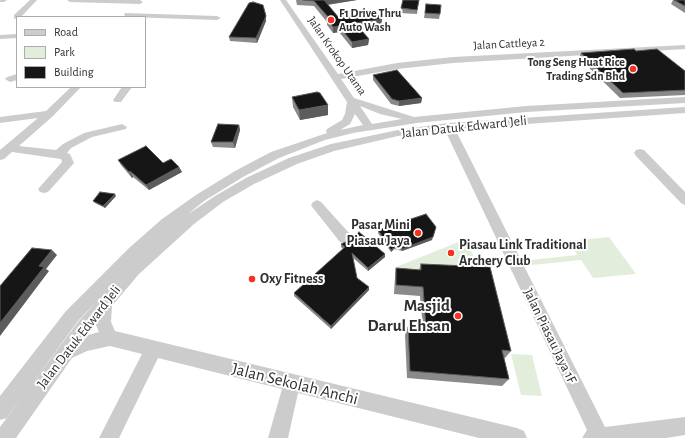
<!DOCTYPE html>
<html>
<head>
<meta charset="utf-8">
<style>
	body { margin:0 }
	#map { position:relative; width:685px; height:438px; overflow:hidden; background:#fff; font-family:"Alegreya Sans",sans-serif }
	canvas { display:block }
	.legend { position:absolute; left:16px; top:16px; width:130px; height:72px; box-sizing:border-box; background:#fff; border:1px solid #acacac; margin:0; padding:5px 7px; list-style:none; font-size:12px; color:#2f2f2f }
	.legend li { display:flex; align-items:center; gap:8px; height:20px }
	.legend b { width:20px; border:1px solid #acacac }
</style>
</head>
<body>
<div id="map">
<canvas width="685" height="438"></canvas>
<ul class="legend">
<li><b style="height:5px;background:#ccc"></b>Road</li>
<li><b style="height:11px;background:#e2eedb"></b>Park</li>
<li><b style="height:11px;background:#161616"></b>Building</li>
</ul>
</div>
<script>
const c = document.querySelector('canvas').getContext('2d');
c.lineJoin = 'round';
function fillPath(path, color) { c.fillStyle = color; c.fill(path, 'evenodd'); }
const poly = rows => new Path2D(rows.map(r => 'M' + r).join(''));
function trace(path, color, width, dash) { c.strokeStyle = color; c.lineWidth = width; c.lineCap = dash ? 'butt' : 'round'; c.setLineDash(dash || []); c.stroke(path); }
function write(font, color, halo, rows, align = 'center') {
  c.font = font + ' "Alegreya Sans",sans-serif'; c.lineWidth = 4; c.setLineDash([]); c.textBaseline = 'middle'; c.strokeStyle = halo; c.fillStyle = color; for (const [text, x, y, turn = 0] of rows) {
    c.save(); c.translate(x, y); c.rotate((+turn || 0) * Math.PI / 180); c.textAlign = isNaN(turn) ? turn : align; if (halo) c.strokeText(text, 0, 0); c.fillText(text, 0, 0); c.restore();
  }
}
const green = poly([
	[609,237,636,274,593,278,581,260,532,265,530,260,577,255,569,241],
	[466,239,479,269,396,272,396,267],
	[511,354,532,355,542,396,521,395]
]);
const minor = poly([
	[0,0,7,0,4,2,0,2,0,0],
	[30,0,37,0,21,17,14,19,14,15,30,0],
	[67,0,140,0,143,2,140,4,70,2,67,0],
	[280,0,286,0,338,74,397,63,453,57,685,45,685,49,453,63,397,69,341,79,354,98,414,117,526,106,685,97,685,103,526,112,417,123,353,133,325,140,279,158,243,177,204,201,187,215,215,196,246,178,289,158,331,144,398,130,448,123,685,107,685,113,455,129,605,427,685,417,685,435,666,438,582,438,587,430,445,130,398,136,334,151,297,164,254,184,223,202,194,224,139,274,112,306,111,322,115,331,517,428,524,431,527,438,479,438,298,393,288,438,268,438,282,389,158,358,119,438,99,438,142,354,110,346,87,351,72,358,16,438,0,438,0,427,78,322,99,299,78,321,7,418,0,420,0,396,66,311,128,249,162,219,196,195,235,171,271,152,327,133,326,131,327,129,342,120,345,114,347,102,280,0],
	[360,106,380,114,402,119,372,124,360,106],
	[355,114,363,125,340,130,350,124,355,114],
	[182,218,135,260,172,227,182,218],
	[96,325,99,332,88,335,90,332,96,325],
	[125,13,217,16,221,18,217,20,127,17,124,15,125,13],
	[17,34,17,38,0,39,0,35,17,34],
	[17,74,17,80,10,82,5,79,7,77,17,74],
	[71,87,81,87,53,116,19,146,56,150,63,144,84,133,122,124,127,127,126,129,92,137,71,148,67,153,70,154,74,163,48,192,44,193,40,192,38,189,62,162,61,159,12,152,4,159,0,160,0,150,38,118,0,123,0,117,46,111,71,87],
	[122,87,132,87,121,102,115,102,113,100,122,87],
	[640,149,644,150,685,192,685,205,681,203,636,156,634,153,636,150,640,149],
	[317,200,321,202,350,234,352,238,350,242,345,243,340,242,313,208,311,205,313,202,317,200]
]);
const wall = poly([
	[296,0,357,0,328,5,339,18,382,19,381,25,359,28,369,39,368,45,352,48,339,32,333,33,327,25,327,22,314,6,297,5],
	[419,0,417,14,400,13,401,8],
	[673,0,685,0,685,13,671,4],
	[426,4,440,14,439,19,424,18],
	[266,16,266,21,257,43,230,41,229,37],
	[636,51,685,71,685,95,620,98,579,58,581,53],
	[373,75,422,98,421,103,399,106,391,104,373,80],
	[292,97,328,115,300,120,293,107],
	[239,125,240,130,235,148,213,147,211,142],
	[118,160,163,163,179,167,182,172,149,190,133,177,132,178,121,165],
	[116,196,105,208,95,203,93,201],
	[378,230,432,240,402,251,394,249,391,252,378,233],
	[341,244,385,254,385,257,368,271,352,257,357,278,369,290,331,329,294,296,294,293,343,249,341,247],
	[421,264,511,351,505,358,504,358,509,379,502,386,407,378,405,335,408,327,423,328,420,296,394,294,395,277,396,268,419,270]
]);
const shadedWall = poly([
	[323,0,357,0,324,5],
	[266,16,266,21,257,43,256,38],
	[382,19,381,25,355,29,355,23],
	[339,26,339,32,333,33,333,27],
	[369,39,368,45,352,48,352,42],
	[422,98,421,103,399,106,399,101],
	[328,105,328,115,300,120,299,110],
	[239,125,240,130,235,148,233,142],
	[179,167,182,172,149,190,146,185],
	[130,171,133,177,132,178,129,172],
	[115,194,116,196,105,208,103,206],
	[436,227,432,240,402,251,402,249],
	[395,247,394,249,391,252,391,250],
	[52,250,57,255,46,269,49,271,0,336,0,323,39,266],
	[385,254,385,257,368,271,368,268],
	[369,287,369,290,331,329,331,326]
]);
const building = poly([
	[303,0,324,0,339,18,375,12,382,19,355,23,369,39,352,42,339,26,333,27,327,19,330,19,314,1,303,0],
	[403,0,419,0,417,10,401,8,403,0],
	[674,0,685,0,685,6,674,0],
	[253,2,263,5,266,16,256,38,229,37,249,3,253,2],
	[426,4,441,5,440,14,425,13,426,4],
	[634,49,636,51,657,49,685,71,685,90,623,93,581,53,634,49],
	[397,70,422,98,399,101,392,99,373,75,397,70],
	[317,92,320,93,328,105,299,110,292,97,317,92],
	[218,124,239,125,233,142,211,142,218,124],
	[146,146,163,163,171,159,179,167,146,185,130,171,129,172,118,160,146,146],
	[100,192,115,194,103,206,93,201,100,192],
	[426,214,436,227,433,237,402,249,395,247,391,250,378,230,426,214],
	[359,232,385,254,368,268,352,253,357,278,369,287,331,326,294,293,345,247,341,244,350,240,359,232],
	[32,248,52,250,39,266,44,267,0,323,0,286,32,248],
	[421,264,490,267,511,351,502,350,509,379,410,371,408,327,426,328,423,287,396,285,396,268,421,270,421,264]
]);
const markers = [
	[331,20,4,"#f63121"],
	[633,69,4,"#f63121"],
	[418,233,4,"#f63121"],
	[451,253,4,"#f63121"],
	[252,279,4,"#f63121"],
	[458,316,4,"#f63121"]
];
const farPoinames = [
	["F1 Drive Thru",339,13],
	["Auto Wash",339,27],
	["Tong Seng Huat Rice",625,62,"right"],
	["Trading Sdn Bhd",625,76,"right"]
];
const farStreetnames = [
	["Jalan Cattleya 2",509,44,-3],
	["Jalan Krokop Utama",337,56,55]
];
const streetNames = [
	["Jalan Datuk Edward Jeli",464,127,-6],
	["Jalan Piasau Jaya 1F",550,336,64],
	["Jalan Datuk Edward Jeli",79,337,-52]
];
const poiNames = [
	["Pasar Mini",410,225,"right"],
	["Piasau Jaya",410,241,"right"],
	["Piasau Link Traditional",459,245],
	["Archery Club",459,261],
	["Oxy Fitness",260,279]
];
const nearPoinames = [
	["Masjid",450,306],
	["Darul Ehsan",450,326]
];
const nearStreetnames = [
	["Jalan Sekolah Anchi",295,384,14]
];
fillPath(green, '#e2eedb');
fillPath(minor, '#ccc');
fillPath(wall, '#8a8a8a');
fillPath(shadedWall, '#5c5c5c');
fillPath(building, '#161616');
trace(building, '#5c5c5c', 1);
for (const [x, y, r, color] of markers) { const dot = new Path2D(); dot.arc(x, y, r, 0, 2 * Math.PI); c.fillStyle = color; c.fill(dot); trace(dot, '#fff', 1.5); }
write('bold 12px', '#2f2f2f', '#fff', farPoinames, 'left');
write('12px', '#2f2f2f', '#fff', farStreetnames);
write('14px', '#2f2f2f', '#fff', streetNames);
write('bold 14px', '#2f2f2f', '#fff', poiNames, 'left');
write('bold 17px', '#2f2f2f', '#fff', nearPoinames, 'right');
write('17px', '#2f2f2f', '#fff', nearStreetnames);
</script>
</body>
</html>
